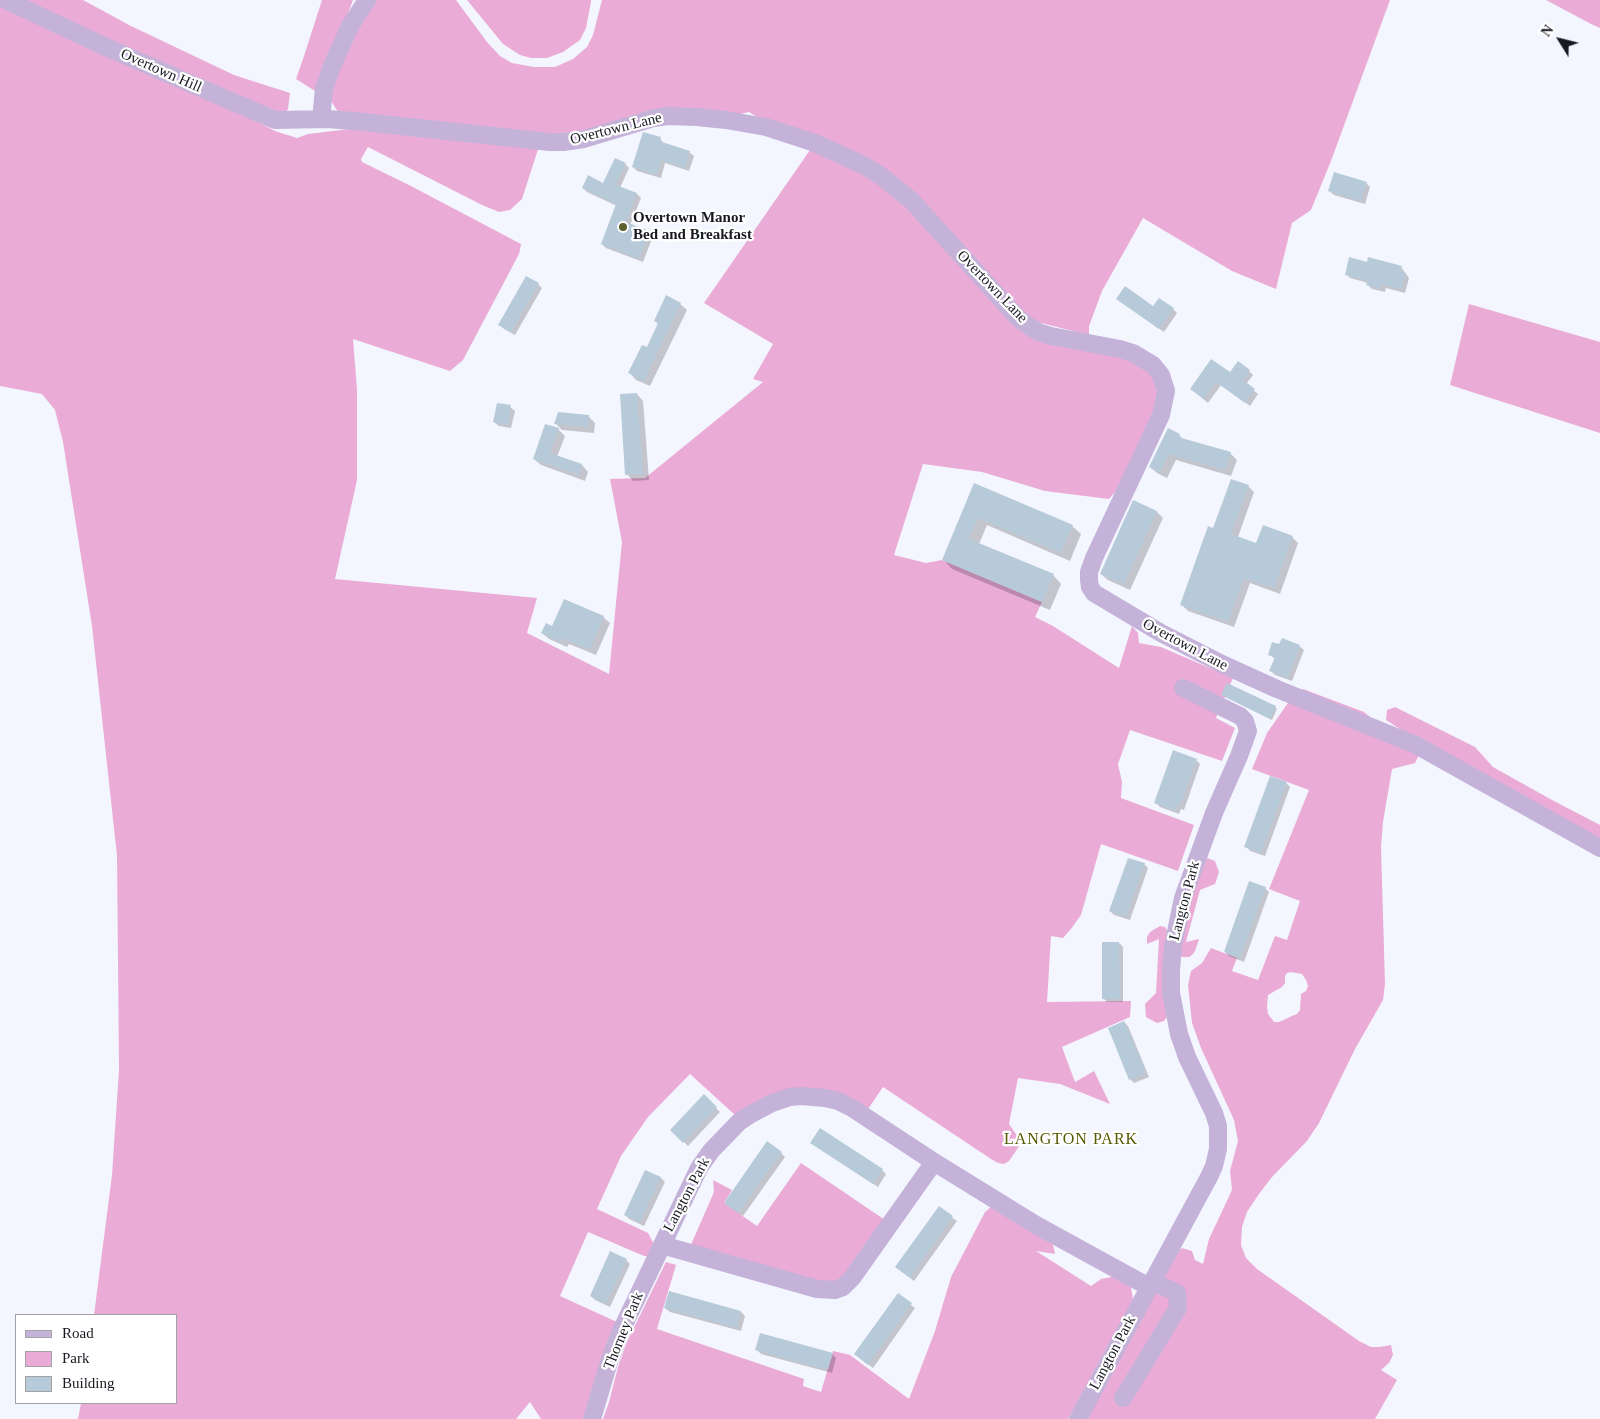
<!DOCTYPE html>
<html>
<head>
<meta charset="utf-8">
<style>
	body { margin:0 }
	#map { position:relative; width:1600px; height:1419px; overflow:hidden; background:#f4f6ff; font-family:Georgia,serif }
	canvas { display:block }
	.legend { position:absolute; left:15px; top:1314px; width:162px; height:90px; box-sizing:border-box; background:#fff; border:1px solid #a2a3a6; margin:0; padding:6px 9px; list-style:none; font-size:15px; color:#171920 }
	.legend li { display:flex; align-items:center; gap:10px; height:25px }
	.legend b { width:25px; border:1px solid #a2a3a6 }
	.north { position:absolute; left:1535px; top:15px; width:50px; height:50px; -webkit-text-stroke:4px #fff; paint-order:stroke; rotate:306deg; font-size:14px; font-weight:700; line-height:20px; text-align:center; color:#171920 }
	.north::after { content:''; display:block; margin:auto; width:18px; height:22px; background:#171920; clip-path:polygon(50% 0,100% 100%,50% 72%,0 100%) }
</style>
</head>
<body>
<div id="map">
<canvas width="1600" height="1419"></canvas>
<ul class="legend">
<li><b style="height:6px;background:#c4b2d9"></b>Road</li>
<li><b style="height:14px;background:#eaacd7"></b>Park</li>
<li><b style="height:14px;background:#b7cad9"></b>Building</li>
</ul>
<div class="north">N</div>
</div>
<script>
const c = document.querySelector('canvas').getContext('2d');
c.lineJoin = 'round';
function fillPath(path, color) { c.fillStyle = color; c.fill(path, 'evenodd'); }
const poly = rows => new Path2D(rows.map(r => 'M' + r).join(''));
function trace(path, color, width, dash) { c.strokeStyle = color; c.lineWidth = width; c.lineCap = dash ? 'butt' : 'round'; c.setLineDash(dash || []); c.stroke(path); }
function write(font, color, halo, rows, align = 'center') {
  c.font = font + ' Georgia,serif'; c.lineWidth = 4.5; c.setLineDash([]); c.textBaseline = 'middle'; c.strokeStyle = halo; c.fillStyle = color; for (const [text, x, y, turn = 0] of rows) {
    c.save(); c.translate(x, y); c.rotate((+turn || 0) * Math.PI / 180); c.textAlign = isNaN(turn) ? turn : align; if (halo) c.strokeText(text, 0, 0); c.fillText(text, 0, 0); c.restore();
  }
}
const green = poly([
	[0,0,83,0,131,26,234,75,290,93,288,109,285,113,249,117,275,131,297,138,308,134,349,129,331,101,296,79,304,56,322,0,353,0,339,37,373,0,456,0,487,42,500,56,512,63,534,67,555,67,573,59,587,47,593,35,602,0,1390,0,1331,161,1311,210,1292,223,1276,289,1232,271,1143,218,1102,291,1089,326,1089,335,1037,322,1118,356,1145,365,1158,379,1161,399,1117,490,1109,499,1045,491,982,472,923,464,894,555,926,563,942,560,1042,602,1035,617,1053,626,1119,668,1132,626,1138,633,1139,643,1161,647,1233,678,1216,718,1235,728,1222,761,1130,730,1118,764,1122,782,1121,798,1194,825,1178,871,1101,844,1081,915,1071,929,1063,938,1051,936,1047,1002,1131,1001,1130,1017,1062,1047,1075,1082,1094,1071,1110,1104,1060,1084,1018,1078,1009,1124,1018,1137,1020,1145,1009,1161,1004,1164,998,1163,991,1159,883,1087,864,1115,821,1093,735,1115,690,1074,648,1117,621,1156,597,1209,648,1233,654,1244,649,1256,644,1256,588,1232,560,1296,617,1322,583,1419,541,1419,530,1402,516,1419,78,1419,81,1403,176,1403,176,1315,94,1315,112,1175,119,1070,117,856,92,626,63,442,55,410,42,394,0,386],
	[749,112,810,150,704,303,773,344,753,379,763,382,645,478,610,479,622,542,609,674,527,633,537,598,335,579,357,480,357,390,353,339,450,371,463,360,519,254,521,244,411,186,362,162,361,159,368,147,482,205,499,212,510,210,522,199,543,134,593,131,736,115],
	[467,0,591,0,591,2,586,28,580,40,563,52,547,58,531,58,520,55,503,44],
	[1546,0,1600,0,1600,28,1591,24],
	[1469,304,1600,342,1600,433,1450,385],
	[1303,689,1364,712,1405,746,1419,755,1415,763,1392,769,1383,822,1381,847,1385,984,1383,1000,1355,1049,1319,1123,1307,1141,1272,1177,1259,1194,1247,1212,1242,1227,1241,1245,1246,1258,1257,1269,1359,1341,1371,1347,1380,1347,1391,1345,1393,1355,1389,1363,1381,1370,1397,1380,1375,1419,1085,1419,1168,1259,1182,1248,1192,1251,1195,1260,1203,1264,1209,1239,1232,1190,1230,1171,1238,1141,1234,1120,1201,1048,1192,1023,1188,985,1191,971,1202,963,1211,948,1237,958,1232,971,1258,980,1275,936,1287,940,1300,901,1269,889,1309,790,1252,769,1267,733,1290,700],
	[1291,972,1302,974,1306,980,1308,986,1306,991,1301,994,1300,1010,1297,1014,1292,1016,1279,1022,1274,1022,1268,1014,1267,1007,1268,995,1282,987,1285,983,1285,976,1287,973],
	[1395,707,1475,747,1493,767,1552,800,1600,825,1600,840,1403,731,1386,720,1387,710],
	[1207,858,1215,861,1219,872,1215,884,1200,890,1186,942,1199,939,1195,951,1192,955,1189,957,1182,957,1179,955,1188,907],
	[1160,926,1165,927,1167,930,1165,958,1167,1017,1164,1021,1157,1023,1146,1017,1145,1004,1156,993,1159,939,1147,944,1147,937,1150,932],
	[801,1163,885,1220,838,1283,829,1284,690,1247,714,1192,713,1180,732,1190,724,1203,757,1226],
	[997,1202,1051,1236,1055,1254,1036,1251,1091,1286,1101,1279,1122,1275,1130,1280,1133,1300,1068,1419,603,1419,609,1402,618,1367,626,1344,666,1262,676,1265,657,1329,804,1379,803,1386,821,1392,833,1351,850,1355,909,1399,935,1331,951,1277,985,1212]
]);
const shadow = poly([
	[660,138,664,144,689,152,694,156,689,171,665,163,661,178,637,171,633,167],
	[625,164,629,168,620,188,637,194,641,198,630,225,649,232,653,236,643,262,606,248,602,244,617,206,587,192,583,188,604,184],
	[1366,183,1370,187,1365,204,1334,195,1329,191],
	[1401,267,1409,278,1405,293,1386,288,1385,292,1372,289,1368,285,1368,283,1350,278,1346,274],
	[538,284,542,288,515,335,504,329,500,325],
	[1117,299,1154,308,1173,309,1177,313,1164,332],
	[680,304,687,310,650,386,636,380,630,373,648,349,659,325,655,321],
	[1249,371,1253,375,1246,384,1258,394,1250,406,1221,385,1208,403,1191,389,1230,374],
	[637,394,643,401,649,480,633,481,627,474],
	[510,407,515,411,511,428,499,426,494,422],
	[588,416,595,423,594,433,562,430,556,424],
	[546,425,560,430,559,430,565,436,557,457,582,465,588,472,585,481,541,465,534,459],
	[1179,435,1184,440,1230,453,1237,460,1231,476,1176,460,1167,478,1157,473,1150,467],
	[975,484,1072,526,1081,534,1070,561,987,525,979,544,1053,575,1061,584,1050,610,952,569,944,560],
	[1248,486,1254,492,1238,537,1257,544,1292,537,1298,543,1280,594,1250,583,1234,627,1188,611,1181,604,1214,529],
	[1134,501,1157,512,1163,518,1130,590,1108,580,1101,574],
	[603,617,610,623,596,655,569,644,567,647,549,639,542,633,553,627],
	[1280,646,1299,646,1304,650,1292,681,1275,675,1271,671,1275,659,1269,654],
	[1228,684,1275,707,1277,709,1272,720,1224,696],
	[1196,760,1200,764,1184,810,1181,809,1179,814,1160,807,1156,803],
	[1286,783,1290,787,1265,856,1250,851,1246,846],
	[1144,864,1148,868,1130,920,1114,915,1110,911],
	[1265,888,1269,892,1244,962,1229,956,1225,952],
	[1119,943,1123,947,1123,1002,1107,1002,1103,998],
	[1124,1022,1128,1026,1149,1077,1134,1083,1130,1079],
	[704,1096,720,1112,688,1146,672,1130],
	[816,1146,882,1170,886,1174,878,1187],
	[781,1153,785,1157,743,1216,729,1207],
	[645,1171,661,1178,665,1182,644,1226,629,1219,625,1215],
	[939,1208,957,1221,914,1281,901,1271],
	[626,1260,630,1264,610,1307,595,1300,591,1296],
	[898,1295,915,1308,873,1368,860,1358],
	[665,1308,741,1312,745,1316,741,1331,670,1312],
	[757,1350,832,1354,836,1358,832,1373,761,1354]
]);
const building = poly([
	[643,132,661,137,659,141,690,151,685,168,661,160,657,175,632,167],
	[615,158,626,163,616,185,637,193,626,222,650,231,639,259,601,244,616,204,582,188,588,175,603,183],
	[1334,172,1367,182,1361,201,1328,191],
	[1349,257,1367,262,1368,257,1402,266,1400,271,1406,273,1401,290,1382,284,1381,289,1366,285,1368,281,1345,275],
	[526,276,539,283,511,332,498,325],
	[1125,286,1153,306,1159,298,1174,308,1159,329,1116,299],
	[666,295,681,303,644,381,628,373,642,345,647,347,658,323,654,321],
	[1211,359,1230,372,1238,361,1250,370,1243,380,1255,389,1245,403,1216,382,1204,399,1190,389],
	[637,393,643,474,625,475,620,394],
	[497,403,511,405,508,425,493,422],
	[558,412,589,415,588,427,554,424],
	[545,424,559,428,550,453,582,464,579,475,533,459],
	[1168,428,1180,434,1178,437,1231,452,1225,470,1169,454,1160,473,1149,467],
	[1231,479,1249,485,1231,534,1256,543,1263,525,1293,536,1274,588,1244,578,1228,622,1180,605,1208,526,1213,528],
	[974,483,1073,525,1061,553,978,518,969,539,1054,574,1042,602,942,560],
	[1133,500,1157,511,1124,584,1100,574],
	[564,599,604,616,590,650,562,638,561,642,541,633,546,623,552,626],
	[1282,638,1300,645,1288,678,1269,671,1275,657,1268,655,1272,642,1279,644],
	[1227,683,1276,706,1270,719,1221,695],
	[1173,750,1197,759,1180,806,1177,805,1175,811,1154,803],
	[1270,776,1287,782,1261,853,1244,847],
	[1128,858,1145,863,1126,917,1109,911],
	[1249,881,1266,887,1240,958,1224,952],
	[1102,942,1119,942,1120,999,1102,999],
	[1124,1021,1146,1073,1129,1080,1108,1028],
	[704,1094,717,1107,683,1143,670,1130],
	[820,1128,883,1169,873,1184,810,1143],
	[767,1141,782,1152,738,1213,724,1203],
	[645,1170,661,1177,640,1222,624,1215],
	[939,1206,953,1216,910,1278,895,1267],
	[610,1251,627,1259,606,1304,590,1296],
	[669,1291,741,1311,737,1328,664,1308],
	[898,1293,912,1303,868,1365,854,1354],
	[760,1333,833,1353,828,1369,823,1369,755,1350]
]);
const minor = poly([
	[6,0,108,48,275,120,327,119,354,121,550,142,563,142,584,139,654,118,667,116,697,117,726,120,766,127,815,143,865,166,881,176,912,201,1008,307,1019,319,1029,326,1038,332,1051,336,1120,349,1133,353,1153,365,1161,375,1166,391,1161,415,1094,558,1089,572,1089,580,1090,587,1094,593,1161,633,1222,664,1277,689,1416,745,1600,848],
	[321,119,324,89,332,66,350,26,367,0],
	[662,1245,817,1289,835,1290,843,1287,852,1278,934,1162],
	[1123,1398,1178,1308,1177,1293,1152,1281],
	[592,1419,609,1362,621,1331,699,1168,711,1151,739,1122,751,1114,772,1103,790,1097,801,1096,825,1098,838,1101,852,1108,934,1162,1036,1225,1149,1287],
	[1078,1419,1209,1177,1214,1166,1218,1149,1218,1126,1214,1113,1187,1057,1179,1034,1171,993,1171,970,1173,946,1183,898,1214,813,1239,756,1248,731,1245,721,1240,716,1183,688]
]);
const markers = [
	[623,227,5,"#5c602e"]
];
const streetNames = [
	["Overtown Hill",161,71,24],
	["Overtown Lane",616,129,-14],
	["Overtown Lane",992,287,46],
	["Overtown Lane",1185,645,28],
	["Langton Park",1185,901,-75],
	["Langton Park",687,1195,-62],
	["Thorney Park",624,1331,-68],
	["Langton Park",1113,1353,-62]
];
const poiNames = [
	["Overtown Manor",633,218],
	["Bed and Breakfast",633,235]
];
const neighbourhoodNames = [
	["LANGTON PARK",1071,1140]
];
fillPath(green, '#eaacd7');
fillPath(shadow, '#0003');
fillPath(building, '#b7cad9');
trace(minor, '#c4b2d9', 18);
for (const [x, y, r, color] of markers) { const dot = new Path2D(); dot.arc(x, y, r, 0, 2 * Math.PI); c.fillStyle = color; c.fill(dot); trace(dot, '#fff', 2); }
write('15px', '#171920', '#fff', streetNames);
write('bold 15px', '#171920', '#fff', poiNames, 'left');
c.letterSpacing = '1px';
write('16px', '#545900', '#fff', neighbourhoodNames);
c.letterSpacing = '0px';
</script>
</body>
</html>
